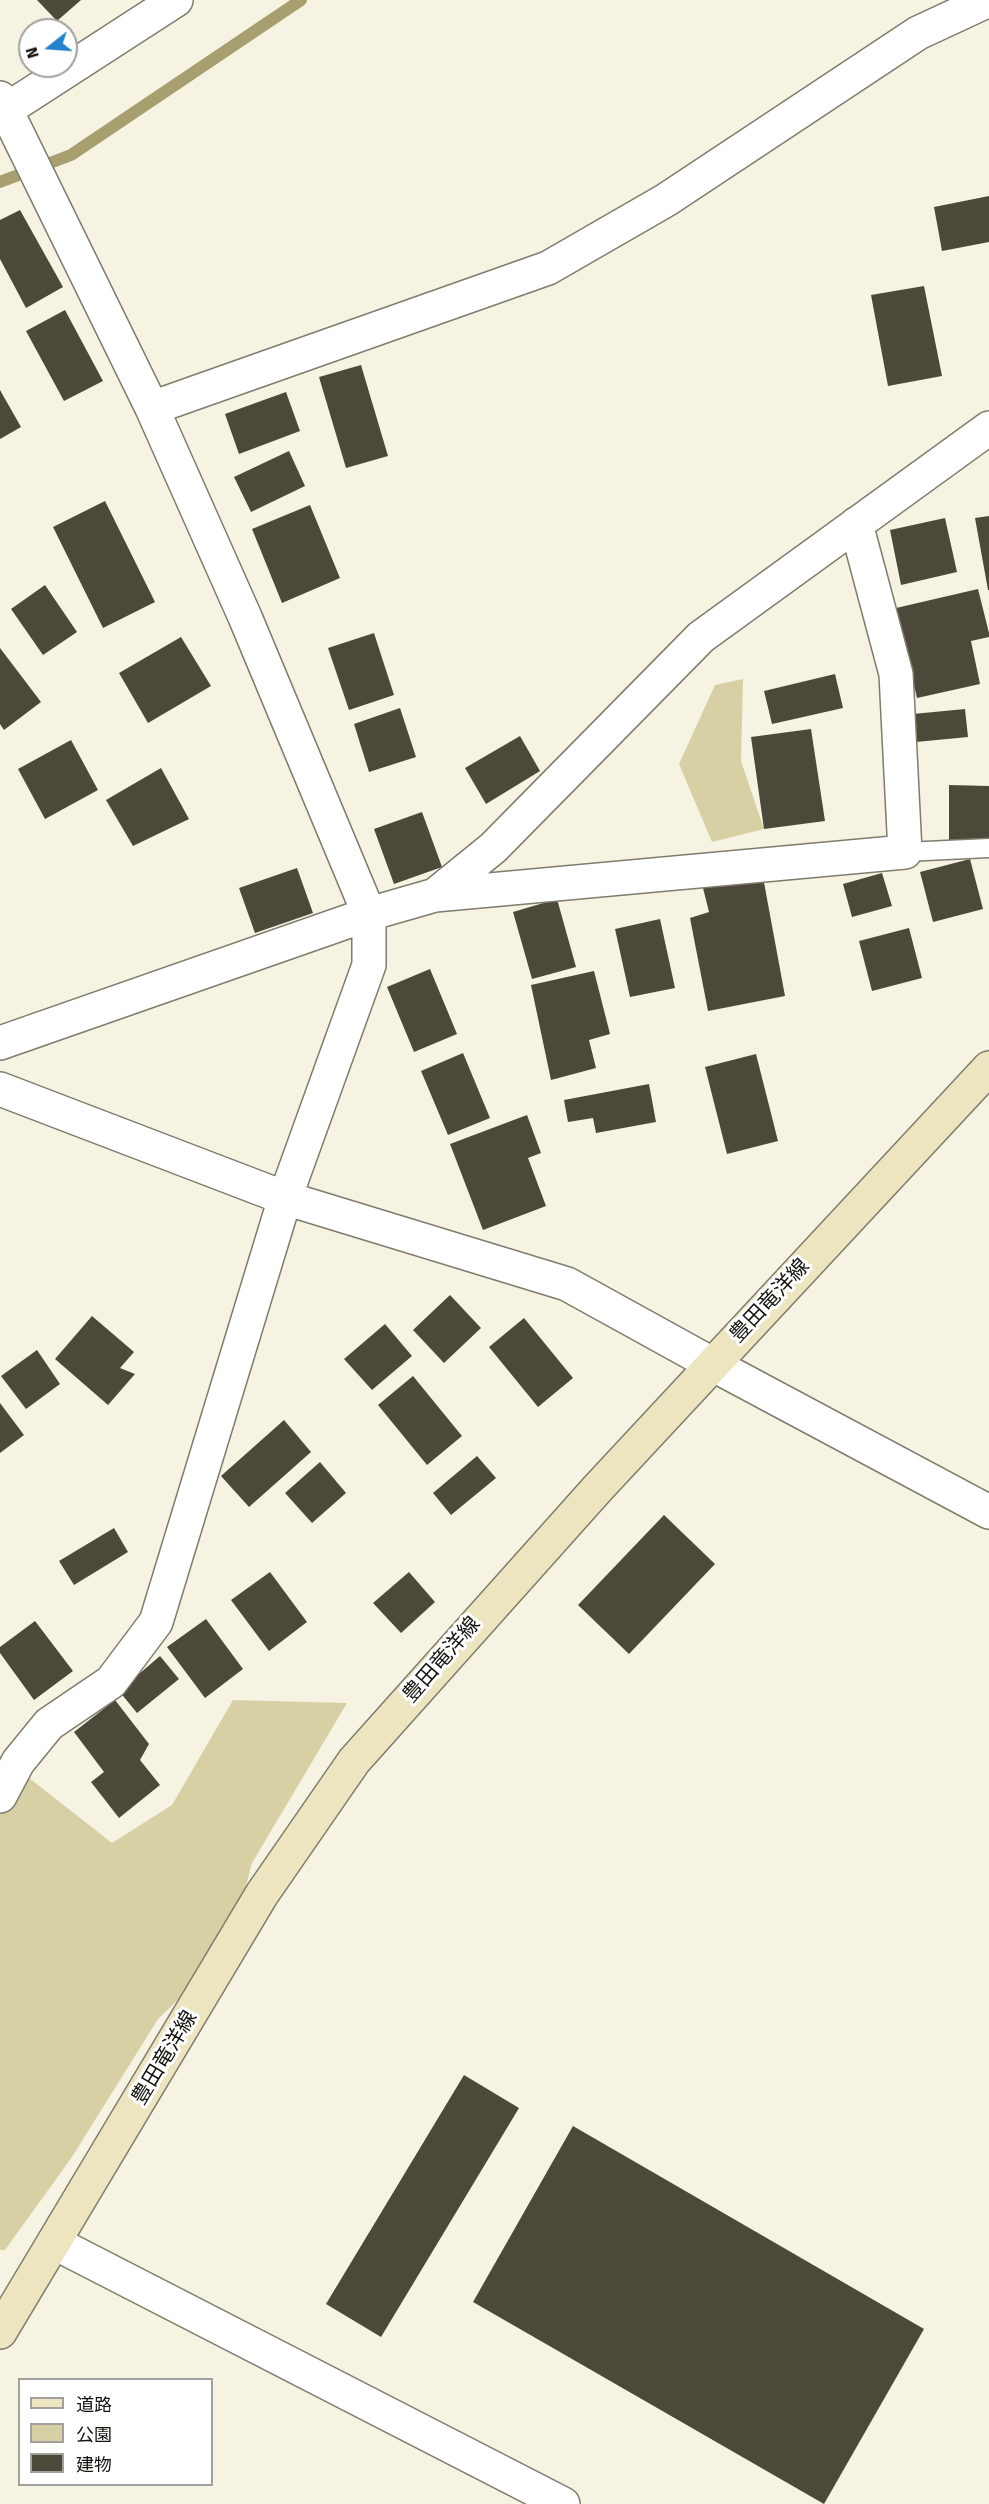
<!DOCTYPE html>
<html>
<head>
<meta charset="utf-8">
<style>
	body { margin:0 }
	#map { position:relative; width:989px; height:2504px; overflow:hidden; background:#f6f3e2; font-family:"Fira Sans","Noto Sans JP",sans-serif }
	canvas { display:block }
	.legend { position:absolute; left:18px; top:2378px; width:195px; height:108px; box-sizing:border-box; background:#fff; border:2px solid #a1a09e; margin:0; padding:8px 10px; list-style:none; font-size:18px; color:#13120c }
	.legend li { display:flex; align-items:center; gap:12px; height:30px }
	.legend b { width:30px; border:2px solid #a1a09e }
	.north { position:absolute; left:18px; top:18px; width:60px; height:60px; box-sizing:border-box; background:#fff; border:2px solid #a1a09e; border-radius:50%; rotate:253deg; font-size:16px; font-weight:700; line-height:24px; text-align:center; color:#13120c }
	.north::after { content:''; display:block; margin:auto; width:21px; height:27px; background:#2381cd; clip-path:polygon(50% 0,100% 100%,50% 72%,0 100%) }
</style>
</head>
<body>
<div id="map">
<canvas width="989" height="2504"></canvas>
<ul class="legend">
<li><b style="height:8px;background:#ece5bf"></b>道路</li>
<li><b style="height:16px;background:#d8d0a5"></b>公園</li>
<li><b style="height:16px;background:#4c493b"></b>建物</li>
</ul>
<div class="north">N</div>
</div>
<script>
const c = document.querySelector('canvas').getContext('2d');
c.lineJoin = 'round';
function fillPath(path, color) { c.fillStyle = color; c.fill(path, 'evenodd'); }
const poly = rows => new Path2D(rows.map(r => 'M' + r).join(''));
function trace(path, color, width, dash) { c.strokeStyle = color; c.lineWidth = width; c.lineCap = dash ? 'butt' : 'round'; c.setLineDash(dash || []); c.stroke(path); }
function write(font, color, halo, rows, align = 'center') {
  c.font = font + ' "Fira Sans","Noto Sans JP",sans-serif'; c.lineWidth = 6; c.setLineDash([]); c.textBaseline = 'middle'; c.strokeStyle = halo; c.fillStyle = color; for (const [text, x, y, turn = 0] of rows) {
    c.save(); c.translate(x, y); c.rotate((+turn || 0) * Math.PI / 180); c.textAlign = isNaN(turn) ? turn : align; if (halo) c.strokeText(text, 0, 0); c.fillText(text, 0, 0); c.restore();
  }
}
const green = poly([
	[743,679,741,761,764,829,712,842,679,764,715,685],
	[233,1700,347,1703,252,1863,229,1951,158,2019,72,2157,5,2250,0,2250,0,1796,15,1767,112,1843,172,1805]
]);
const stream = poly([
	[0,182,71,155,301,0]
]);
const building = poly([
	[37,0,81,0,57,21],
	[989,196,989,242,942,251,934,207],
	[20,210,63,287,26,308,0,259,0,220],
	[924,286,942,376,888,386,871,295],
	[65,310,103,381,64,401,26,331],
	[361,365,388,456,346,468,319,377],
	[0,390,21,427,0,439],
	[286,392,300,431,239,454,225,414],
	[289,451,305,486,251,512,234,477],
	[105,501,155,602,103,628,53,527],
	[310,505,340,578,282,603,252,529],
	[989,516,989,590,988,590,975,518],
	[945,518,957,572,901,585,890,530],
	[45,585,77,632,43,655,11,609],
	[978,589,989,633,989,637,971,641,980,684,917,698,896,608],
	[374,633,394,695,349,710,328,648],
	[181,637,211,686,148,723,119,673],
	[0,648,41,702,4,730,0,724],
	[835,674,843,708,772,724,764,691],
	[400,708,416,757,369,772,354,724],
	[965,709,968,737,916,742,913,714],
	[811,729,825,821,764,829,751,737],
	[520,736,540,771,486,804,465,768],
	[71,740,98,790,45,819,18,769],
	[161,768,189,819,133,846,106,800],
	[949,785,989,786,989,842,949,841],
	[422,812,442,867,394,884,374,829],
	[970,859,983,909,933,922,920,872],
	[297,868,313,913,255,933,239,888],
	[882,873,892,906,852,917,843,884],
	[763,877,785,996,708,1011,690,918,709,912,703,888],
	[557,899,576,967,532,979,513,912],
	[660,919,675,988,630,997,615,929],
	[909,928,922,978,872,991,859,941],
	[430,969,457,1034,414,1052,387,987],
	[594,971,610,1034,589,1040,596,1068,551,1080,531,985],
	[463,1053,490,1118,448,1135,421,1071],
	[756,1054,778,1141,727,1154,705,1067],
	[649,1084,656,1122,596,1133,593,1118,568,1122,564,1100],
	[527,1115,541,1153,528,1158,546,1206,483,1230,450,1144],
	[450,1295,481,1328,444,1363,413,1330],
	[92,1316,134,1352,120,1368,135,1374,108,1405,55,1359],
	[524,1318,573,1378,538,1407,489,1347],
	[385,1324,412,1356,372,1390,344,1359],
	[37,1350,60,1384,26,1409,1,1376],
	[413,1376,462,1436,427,1465,378,1405],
	[0,1403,24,1435,0,1453],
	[284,1420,311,1452,249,1507,221,1476],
	[477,1456,496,1478,451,1515,433,1493],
	[320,1462,346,1493,312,1523,285,1493],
	[664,1515,715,1564,629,1654,578,1605],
	[114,1528,128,1552,74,1585,59,1561],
	[270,1572,307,1622,269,1651,231,1600],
	[409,1572,435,1602,401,1633,373,1603],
	[206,1619,243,1669,205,1698,167,1647],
	[35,1621,73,1671,34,1700,0,1653,0,1647],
	[160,1656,179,1679,137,1713,119,1691],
	[115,1700,149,1744,140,1760,160,1785,119,1818,91,1782,104,1772,74,1732],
	[464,2075,519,2108,381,2337,326,2304],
	[573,2126,924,2329,824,2504,473,2302]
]);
const service = poly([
	[905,852,989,848]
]);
const minor = poly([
	[0,98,152,408,245,617,369,914,369,965,285,1198,156,1622,111,1682,49,1724,18,1762,0,1796],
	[6,110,176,0],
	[152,408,548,268,666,200,918,33,989,0],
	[435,895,905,852,896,674,856,524],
	[0,1043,369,914,435,895,493,848,701,637,989,428],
	[0,1089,285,1198,567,1284,712,1364],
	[55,2243,563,2504]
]);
const tertiary = poly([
	[712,1364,989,1512]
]);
const secondary = poly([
	[0,2332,262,1894,354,1761,598,1488,989,1068]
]);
const streetNames = [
	["豊田竜洋線",770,1301,-47],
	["豊田竜洋線",442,1660,-49],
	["豊田竜洋線",165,2058,-59]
];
fillPath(green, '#d8d0a5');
trace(stream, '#a89f70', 12);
fillPath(building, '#4c493b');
trace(service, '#7f7c6d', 21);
trace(minor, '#7f7c6d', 36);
trace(tertiary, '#7f7c6d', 36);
trace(secondary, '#7f7c6d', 36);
trace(service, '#fff', 18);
trace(minor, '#fff', 33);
trace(tertiary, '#fff', 33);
trace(secondary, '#ece5bf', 33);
write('21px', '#13120c', '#fff', streetNames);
</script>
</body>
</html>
